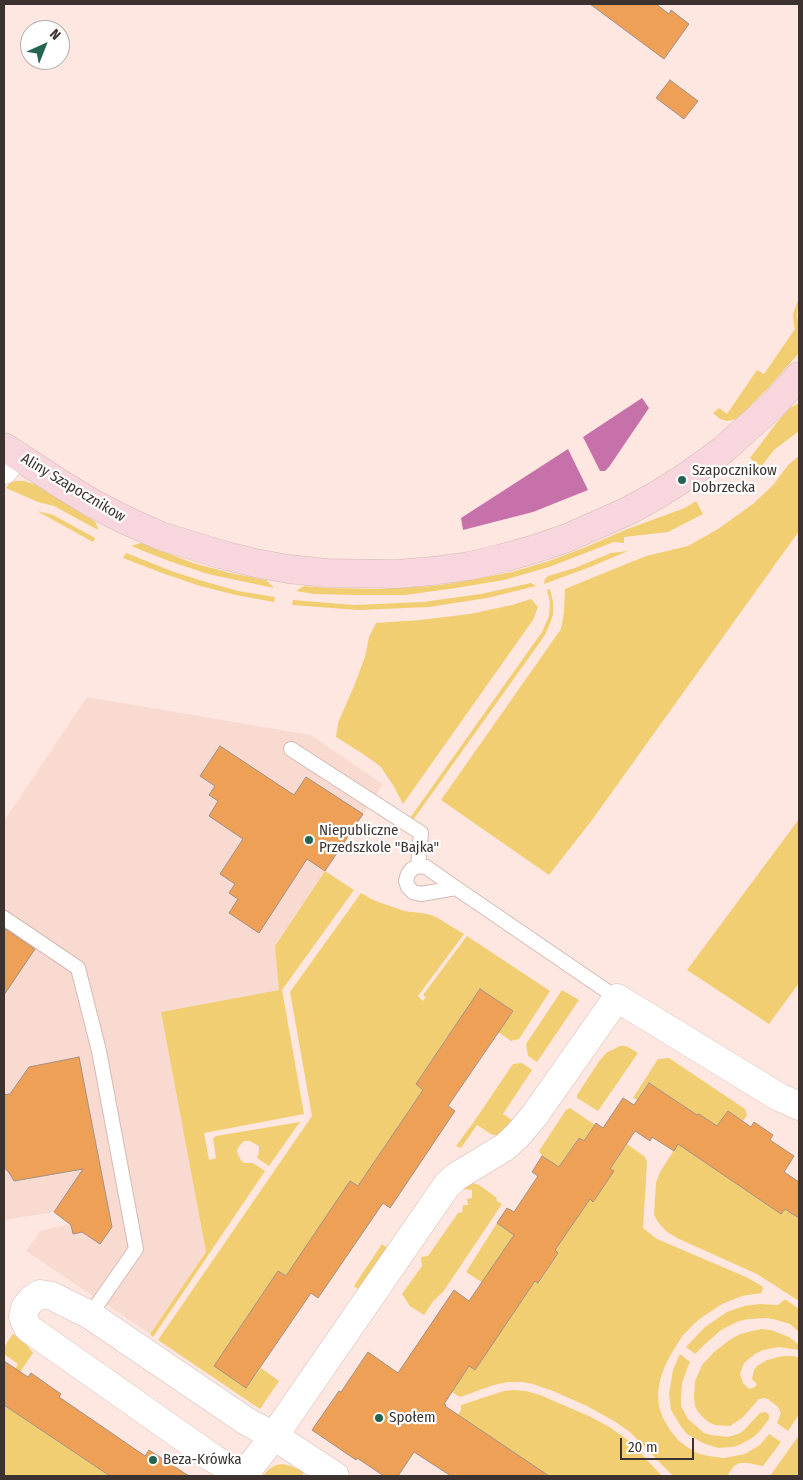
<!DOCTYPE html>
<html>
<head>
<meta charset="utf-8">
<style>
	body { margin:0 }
	#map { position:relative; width:803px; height:1480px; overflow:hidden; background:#ffe7e1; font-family:"Fira Sans Condensed",sans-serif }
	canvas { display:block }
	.frame { position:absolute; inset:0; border:5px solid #3c3330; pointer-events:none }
	.north { position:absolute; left:20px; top:20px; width:50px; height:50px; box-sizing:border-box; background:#fff; border:1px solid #b1adac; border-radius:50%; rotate:44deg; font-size:14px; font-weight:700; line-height:20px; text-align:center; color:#3c3330 }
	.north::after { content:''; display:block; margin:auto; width:18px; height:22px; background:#246452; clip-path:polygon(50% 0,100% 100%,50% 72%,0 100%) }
	.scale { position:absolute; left:620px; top:1438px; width:74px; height:22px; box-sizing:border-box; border:2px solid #3c3330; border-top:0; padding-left:6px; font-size:15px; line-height:18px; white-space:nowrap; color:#3c3330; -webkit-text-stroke:4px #fff; paint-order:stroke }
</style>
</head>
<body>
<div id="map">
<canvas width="803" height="1480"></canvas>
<div class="frame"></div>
<div class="north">N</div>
<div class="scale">20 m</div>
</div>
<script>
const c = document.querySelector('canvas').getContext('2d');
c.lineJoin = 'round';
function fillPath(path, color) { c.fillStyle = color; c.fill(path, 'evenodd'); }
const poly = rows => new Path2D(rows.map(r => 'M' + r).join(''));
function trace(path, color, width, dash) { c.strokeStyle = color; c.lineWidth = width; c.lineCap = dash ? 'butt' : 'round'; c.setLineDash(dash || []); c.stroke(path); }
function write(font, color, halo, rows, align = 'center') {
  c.font = font + ' "Fira Sans Condensed",sans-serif'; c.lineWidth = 4.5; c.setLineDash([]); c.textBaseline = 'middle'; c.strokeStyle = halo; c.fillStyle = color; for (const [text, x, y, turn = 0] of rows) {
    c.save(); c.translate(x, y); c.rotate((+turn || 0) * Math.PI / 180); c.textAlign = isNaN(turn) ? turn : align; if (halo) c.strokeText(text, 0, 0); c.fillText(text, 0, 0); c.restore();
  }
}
const built = poly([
	[87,697,311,735,383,784,275,946,280,990,161,1012,206,1252,150,1334,26,1251,40,1231,70,1224,54,1212,4,1220,4,821]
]);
const green = poly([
	[799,298,797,315,799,330,799,353,769,387,737,419,727,421,720,419,713,413,719,408,727,414,757,370,764,374,795,329,794,325,793,314],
	[799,403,799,431,774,450,761,467,750,458,778,421,790,408],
	[799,456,799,531,592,820,549,875,441,800,561,629,564,613,565,589,646,556,688,546,718,529,753,504,774,484,788,465],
	[15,481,24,481,34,484,94,521,96,523,98,530,54,506,38,502,6,488,9,484],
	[696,501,703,514,668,532,624,537,624,543,614,542,549,567,504,580,456,588,405,595,355,595,314,594,296,591,304,586,328,588,379,589,432,586,459,582,512,572,549,561,586,547,625,530,685,508],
	[37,511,53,515,95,538,93,542],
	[141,543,193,563,230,573,266,580,274,588,208,574,169,561,131,546],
	[628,551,590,567,544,584,545,579,548,576,575,568,611,553],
	[126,553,174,572,206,582,238,591,275,597,274,602,236,595,200,586,162,573,123,558],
	[531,583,536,586,487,598,429,607,359,610,292,605,293,600,354,605,423,602,481,594],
	[550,589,553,602,553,614,551,621,545,635,413,820,410,818,542,632,549,616,550,602,547,590],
	[531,599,538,607,533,620,403,804,393,785,380,766,363,754,336,737,338,723,354,686,365,657,369,637,376,623,420,620,470,614,512,605],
	[799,819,799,983,769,1024,687,970],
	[325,871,354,890,282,990,304,1114,204,1133,209,1160,216,1158,213,1139,216,1136,300,1122,269,1166,257,1158,259,1152,259,1146,250,1141,244,1141,240,1145,237,1150,238,1155,241,1160,244,1163,253,1163,265,1171,153,1337,150,1334,206,1252,161,1012,279,990,275,946],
	[361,893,373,900,404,911,428,914,436,917,464,934,418,996,423,1001,426,997,423,995,467,936,550,991,519,1039,511,1041,498,1032,513,1011,480,989,416,1084,423,1090,358,1186,350,1181,286,1276,278,1271,214,1366,246,1388,261,1368,279,1381,260,1409,158,1340,312,1116,290,992],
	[562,990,579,1000,537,1062,528,1056,526,1044],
	[620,1046,626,1046,638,1053,598,1111,577,1098,577,1095,600,1060,606,1053],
	[669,1058,745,1109,747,1115,743,1121,728,1111,717,1126,699,1114,695,1119,679,1103,649,1083,637,1100,633,1098,658,1059],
	[522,1063,532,1070,503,1114,518,1124,498,1136,491,1134,477,1125,461,1148,456,1146,473,1123,513,1064],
	[570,1108,595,1125,584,1141,578,1138,559,1167,542,1156,539,1151,566,1110],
	[627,1144,645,1157,647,1162,643,1228,657,1239,746,1277,762,1286,763,1289,761,1293,742,1296,722,1304,698,1320,683,1335,671,1354,665,1366,660,1380,658,1393,659,1407,663,1418,670,1430,678,1440,687,1447,699,1454,709,1456,724,1458,745,1454,760,1445,769,1434,781,1442,763,1466,748,1463,740,1463,734,1466,727,1476,673,1476,630,1432,614,1421,587,1406,553,1391,533,1384,522,1382,508,1382,494,1385,460,1397,452,1392,469,1366,475,1370,535,1281,539,1283,558,1253,555,1250,590,1199,593,1202,613,1171,610,1169],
	[678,1144,781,1214,785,1209,799,1218,799,1301,757,1274,679,1239,667,1232,657,1221,654,1214,656,1183,660,1172],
	[469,1183,473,1183,479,1185,497,1198,496,1200,502,1204,443,1292,434,1300,424,1315,410,1306,402,1294,422,1266,421,1257,428,1256,458,1213,462,1212,463,1205,468,1205,467,1199,472,1198,472,1190,461,1189],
	[497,1223,514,1235,494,1264,488,1286,466,1272],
	[382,1244,391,1251,363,1293,354,1286],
	[784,1300,786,1300,799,1309,799,1332,790,1324,773,1319,766,1318,749,1319,739,1321,721,1330,703,1346,695,1354,686,1347,705,1327,727,1312,744,1306,761,1304,778,1305],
	[761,1329,771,1330,789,1337,798,1344,799,1350,779,1347,763,1350,755,1354,744,1363,742,1368,740,1374,743,1383,749,1389,755,1387,757,1384,752,1379,754,1370,757,1366,767,1360,783,1356,793,1356,799,1358,799,1414,788,1431,777,1423,781,1413,778,1407,768,1399,764,1398,759,1399,742,1418,730,1426,715,1425,708,1422,698,1412,695,1406,694,1397,695,1381,702,1365,715,1351,731,1339,740,1334],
	[13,1334,24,1341,33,1353,20,1372,15,1369,18,1364,4,1354,4,1347],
	[680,1354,690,1362,687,1369,682,1383,681,1397,681,1406,688,1419,704,1433,711,1435,728,1437,738,1434,743,1431,760,1413,766,1412,769,1415,769,1419,759,1432,752,1438,739,1445,732,1447,718,1448,703,1443,687,1434,682,1428,671,1410,669,1394,673,1370],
	[513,1390,526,1391,540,1395,591,1417,611,1428,629,1441,662,1476,549,1476,458,1415,461,1410,461,1405,504,1391],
	[4,1405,110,1476,4,1476],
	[799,1437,799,1476,770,1476,797,1438],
	[283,1464,291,1466,304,1472,301,1476,263,1476,269,1469,276,1465]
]);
const water = poly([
	[642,398,649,408,609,467,605,471,600,471,583,437],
	[568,449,588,490,533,512,463,530,461,518]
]);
const building = poly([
	[590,4,656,4,669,14,671,10,689,24,664,59,590,4],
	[670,80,698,101,684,119,656,98,670,80],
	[220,746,294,795,306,777,363,814,325,871,307,859,259,933,229,913,238,899,229,893,235,884,220,874,243,839,209,816,218,801,209,795,215,786,200,776,220,746],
	[4,928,35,949,4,995,4,928],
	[480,989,513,1011,448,1106,455,1111,390,1208,383,1203,318,1298,311,1293,246,1388,214,1366,278,1271,286,1276,350,1181,358,1186,423,1090,416,1084,480,989],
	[79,1057,112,1227,100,1244,82,1232,73,1234,71,1225,54,1212,83,1169,14,1181,10,1174,4,1167,4,1095,10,1094,29,1067,79,1057],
	[649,1083,697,1115,699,1114,717,1126,728,1111,751,1127,754,1122,773,1135,770,1140,794,1156,784,1172,799,1182,799,1218,785,1209,781,1214,678,1144,674,1151,652,1137,650,1141,635,1131,610,1169,614,1171,593,1202,590,1199,555,1250,558,1253,538,1283,535,1281,475,1370,469,1366,444,1404,446,1405,445,1406,549,1476,451,1476,414,1452,398,1476,384,1476,357,1458,356,1460,312,1430,339,1391,341,1392,368,1352,398,1373,454,1290,469,1301,514,1235,497,1223,507,1208,514,1212,538,1176,532,1172,542,1156,559,1167,579,1138,584,1141,596,1123,603,1128,623,1098,634,1105,649,1083],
	[4,1361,28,1377,31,1373,61,1394,59,1397,145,1456,149,1450,189,1476,110,1476,4,1405,4,1361]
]);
const lane = poly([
	[291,749,421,833,418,866],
	[456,888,426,867,418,866,412,869,408,874,406,881,408,887,413,892,421,894,456,888,617,998],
	[4,918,78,968,99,1051,136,1249,90,1315]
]);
const street = poly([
	[4,470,15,454],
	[243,1476,274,1436,447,1185,457,1176,505,1147,517,1136,534,1116,617,998,779,1097,799,1106],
	[243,1476,214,1459,28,1328,23,1317,25,1308,31,1300,40,1294,52,1296,90,1315,246,1421,274,1436,335,1476]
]);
const secondary = poly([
	[4,447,64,486,94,504,125,520,161,536,223,555,255,563,288,569,327,573,397,574,432,571,469,566,503,558,535,549,567,538,628,511,657,495,690,474,723,450,775,403,799,376]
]);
const markers = [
	[682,480,5,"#246452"],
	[309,840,5,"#246452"],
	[379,1418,5,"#246452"],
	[153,1460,5,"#246452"]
];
const poiNames = [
	["Szapocznikow",692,471],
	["Dobrzecka",692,488],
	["Niepubliczne",319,831],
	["Przedszkole \"Bajka\"",319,848],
	["Społem",389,1418],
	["Beza-Krówka",163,1460]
];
const streetNames = [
	["Aliny Szapocznikow",73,488,31]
];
fillPath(built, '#f9dad1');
fillPath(green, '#f1ce71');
fillPath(water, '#c771ab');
fillPath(building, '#eea056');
trace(building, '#a29184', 1);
trace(lane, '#d2bbb5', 16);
trace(street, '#d2bbb5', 29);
trace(secondary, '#d2bbb5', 29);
trace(lane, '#fff', 14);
trace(street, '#fff', 28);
trace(secondary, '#f8d6dd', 28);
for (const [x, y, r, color] of markers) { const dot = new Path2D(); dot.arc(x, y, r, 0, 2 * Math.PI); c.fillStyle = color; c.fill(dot); trace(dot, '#fff', 2); }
write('15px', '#3c3330', '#fff', poiNames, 'left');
write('15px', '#3c3330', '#fff', streetNames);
</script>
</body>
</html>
